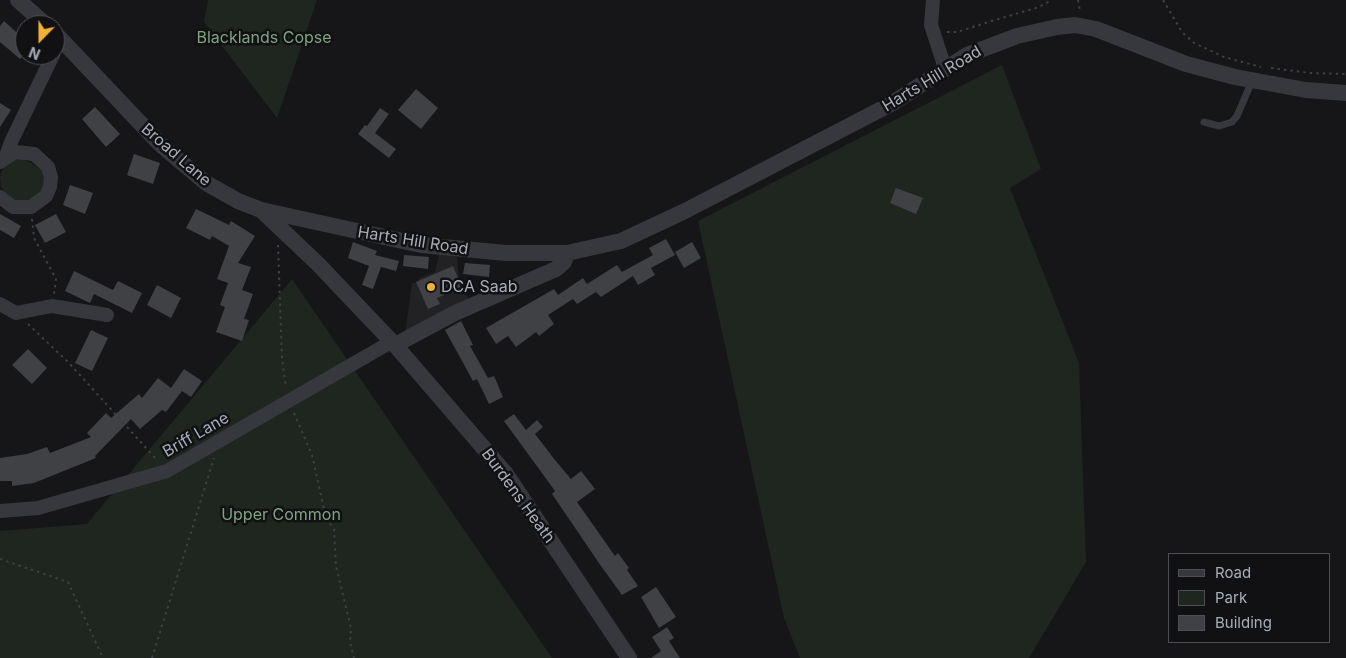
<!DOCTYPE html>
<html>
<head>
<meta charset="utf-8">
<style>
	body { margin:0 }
	#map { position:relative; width:1346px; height:658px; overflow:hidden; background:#161618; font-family:Inter,sans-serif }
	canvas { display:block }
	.legend { position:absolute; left:1168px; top:553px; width:162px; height:90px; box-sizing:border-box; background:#111113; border:1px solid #4d4f55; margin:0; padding:6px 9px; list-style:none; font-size:15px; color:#a8adb8 }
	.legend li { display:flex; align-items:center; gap:10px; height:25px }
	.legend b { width:25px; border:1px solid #4d4f55 }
	.north { position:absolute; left:15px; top:15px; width:50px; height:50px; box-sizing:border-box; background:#111113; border:1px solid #4d4f55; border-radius:50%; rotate:202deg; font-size:14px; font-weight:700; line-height:20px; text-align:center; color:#a8adb8 }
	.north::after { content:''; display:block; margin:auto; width:18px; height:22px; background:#f2b134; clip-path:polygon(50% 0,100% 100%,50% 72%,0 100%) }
</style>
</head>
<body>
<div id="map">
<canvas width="1346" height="658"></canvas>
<ul class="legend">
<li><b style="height:6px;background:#37383d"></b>Road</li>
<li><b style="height:14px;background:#1e261f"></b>Park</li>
<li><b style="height:14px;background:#404145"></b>Building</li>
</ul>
<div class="north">N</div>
</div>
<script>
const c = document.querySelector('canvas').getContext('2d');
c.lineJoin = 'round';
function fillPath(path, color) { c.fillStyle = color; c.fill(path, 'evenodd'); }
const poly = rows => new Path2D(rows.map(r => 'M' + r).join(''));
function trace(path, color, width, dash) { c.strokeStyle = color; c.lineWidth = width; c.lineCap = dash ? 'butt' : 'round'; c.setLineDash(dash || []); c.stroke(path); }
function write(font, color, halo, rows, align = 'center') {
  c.font = font + ' Inter,sans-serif'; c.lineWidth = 5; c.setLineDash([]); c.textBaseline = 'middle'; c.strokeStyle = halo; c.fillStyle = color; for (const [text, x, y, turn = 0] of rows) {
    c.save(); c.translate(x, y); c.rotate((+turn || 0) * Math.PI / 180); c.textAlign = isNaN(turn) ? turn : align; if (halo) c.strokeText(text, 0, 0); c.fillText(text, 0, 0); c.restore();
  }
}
const built = poly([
	[439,254,457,257,460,288,470,300,405,334,412,283,418,283,419,278,435,272]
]);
const green = poly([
	[208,0,317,0,277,118,204,22],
	[1002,65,1041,169,1010,188,1079,363,1086,562,1029,658,800,658,784,618,698,221],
	[17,157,31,163,44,173,48,180,43,197,21,203,6,194,1,187,0,176,5,164],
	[292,279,552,658,0,658,0,531,87,524]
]);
const building = poly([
	[4,21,25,40,25,53,20,59,0,42,0,26],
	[416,89,438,108,421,129,398,110],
	[0,103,11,110,0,127],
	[95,107,120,134,106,147,82,119],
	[380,108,389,114,375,133,396,149,389,158,358,134,365,125,367,126],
	[134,154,160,163,153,184,127,175],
	[70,185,93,193,85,214,63,205],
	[896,188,923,198,916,214,890,203],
	[196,209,229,225,231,221,255,236,238,263,251,267,242,290,253,294,244,319,249,320,242,341,216,332,225,307,220,305,228,283,217,279,229,246,212,236,210,240,186,228],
	[0,214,21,226,14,238,0,230],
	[56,214,66,232,45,243,35,225],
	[666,239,675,255,651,268,655,275,638,285,633,276,601,297,596,292,577,304,573,299,548,315,554,324,539,336,536,332,516,347,508,336,496,344,486,328,554,289,558,295,583,278,587,284,617,265,622,272,653,255,649,248],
	[353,242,377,251,375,255,399,261,396,271,381,267,373,289,362,285,369,266,348,258],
	[692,242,701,258,684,268,675,252],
	[404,255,429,257,428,269,403,266],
	[465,263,490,265,489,277,463,274],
	[453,266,462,287,437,298,440,304,428,309,416,282],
	[74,271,113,290,118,281,142,293,132,313,94,294,90,303,65,291],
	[157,285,181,298,171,318,147,305],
	[461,321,473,345,470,346,488,378,494,376,503,397,489,404,477,379,473,381,445,330],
	[91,330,108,338,92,371,75,363],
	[28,349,47,368,32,384,12,365],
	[184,369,202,381,191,397,182,391,166,412,162,410,140,429,131,419,95,456,96,458,34,483,12,486,12,481,0,481,0,458,27,454,47,447,50,453,91,437,87,433,106,413,111,418,139,394,142,398,158,378,171,388],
	[514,414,526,430,537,420,543,427,535,434,555,460,571,479,581,471,595,489,577,502,615,556,618,553,629,568,627,570,638,586,622,595,601,566,552,494,555,491,504,421],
	[656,587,676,617,659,628,641,597],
	[667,627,674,638,669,641,680,658,651,658,661,651,652,637]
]);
const path = poly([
	[1078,0,1080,11],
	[1163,0,1182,32,1194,43,1224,57,1261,67],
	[947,32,957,32,995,20,1039,7,1052,0],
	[1271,68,1310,73,1346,74],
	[32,219,34,238,56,279,54,294],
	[278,245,282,359,286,387],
	[28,324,69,363,157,460],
	[294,413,312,455,326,518,334,529,336,566,351,628,350,642,354,658],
	[0,559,68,582,103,658],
	[152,658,214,458]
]);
const service = poly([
	[1204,122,1219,126,1232,122,1237,116,1252,81]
]);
const minor = poly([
	[933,0,931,25,945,68],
	[6,156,11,142,53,55],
	[0,162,15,152,34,154,48,167,51,177,50,187,46,196,31,207,13,207,0,197],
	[0,304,16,313,52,306,107,315],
	[0,511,38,508,167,471,391,342]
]);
const tertiary = poly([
	[18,0,46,25],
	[55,33,161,145,206,183,238,201,261,210,421,245,506,253,567,253,621,241,685,211,891,104,967,55,1017,36,1057,27,1075,25,1096,29,1186,64,1235,77,1306,90,1346,93],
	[261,210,318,264,395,345,506,474,629,658],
	[395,345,455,313,556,269,564,262,567,253]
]);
const markers = [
	[431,287,5,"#f2b134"]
];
const parkNames = [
	["Blacklands Copse",264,38],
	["Upper Common",281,515]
];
const streetNames = [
	["Harts Hill Road",932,79,-31],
	["Broad Lane",176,155,41],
	["Harts Hill Road",413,241,9],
	["Briff Lane",196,435,-30],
	["Burdens Heath",518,496,54]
];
const poiNames = [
	["DCA Saab",441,287]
];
fillPath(built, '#222225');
fillPath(green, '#1e261f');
fillPath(building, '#404145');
trace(path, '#3d3f44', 2, [2.5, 4]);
trace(service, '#37383d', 7);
trace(minor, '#37383d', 14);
trace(tertiary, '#37383d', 16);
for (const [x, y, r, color] of markers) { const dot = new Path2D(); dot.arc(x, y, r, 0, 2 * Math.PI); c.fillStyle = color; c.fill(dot); trace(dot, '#111113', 2); }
write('16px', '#7fa381', '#111113', parkNames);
write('16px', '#a8adb8', '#111113', streetNames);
write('16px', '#a8adb8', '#111113', poiNames, 'left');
</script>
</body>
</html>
